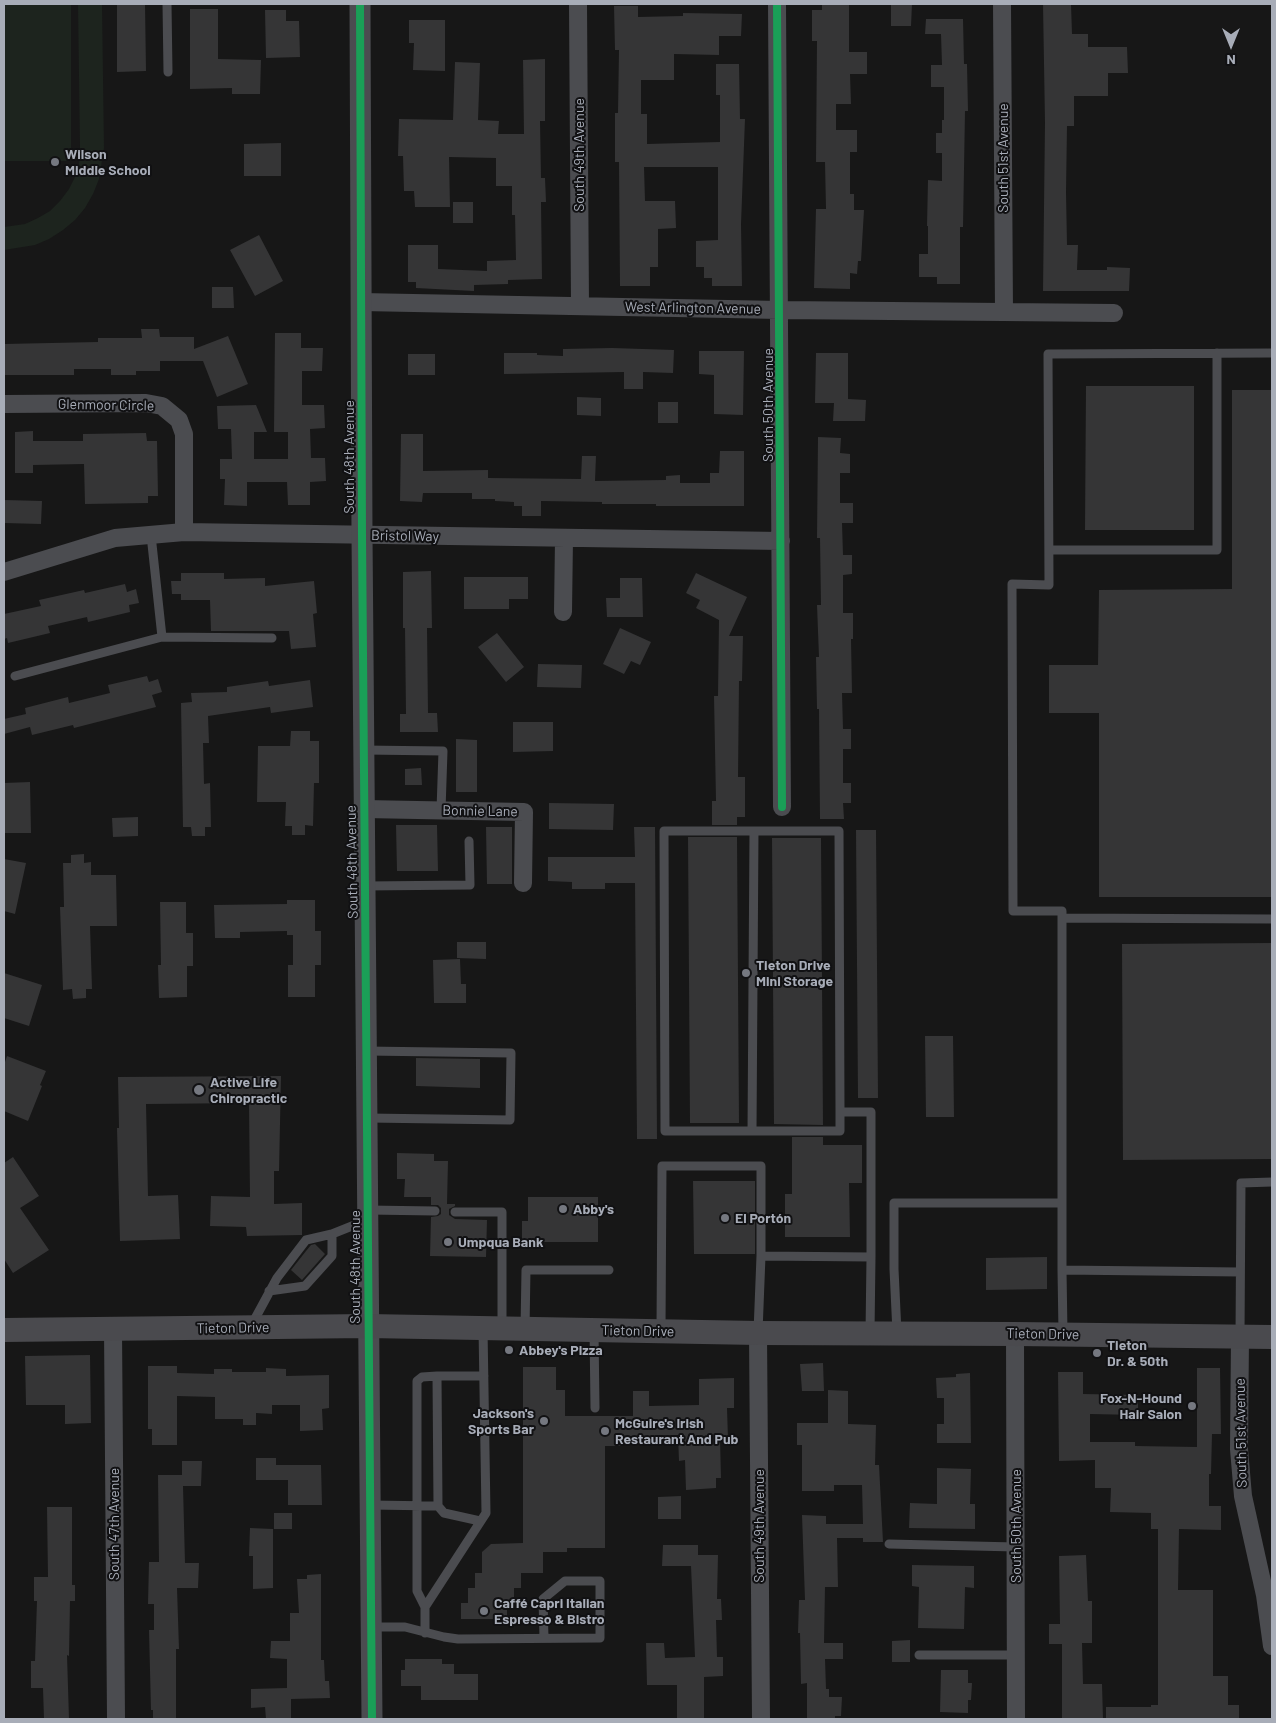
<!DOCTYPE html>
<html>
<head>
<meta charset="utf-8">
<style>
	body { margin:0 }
	#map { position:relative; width:1276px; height:1723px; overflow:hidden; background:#171717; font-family:Barlow,sans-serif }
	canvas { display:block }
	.frame { position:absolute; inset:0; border:5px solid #a8adb8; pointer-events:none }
	.north { position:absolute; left:1206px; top:20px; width:50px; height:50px; -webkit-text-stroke:4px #111113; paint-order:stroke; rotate:180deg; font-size:14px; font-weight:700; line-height:20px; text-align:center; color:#a8adb8 }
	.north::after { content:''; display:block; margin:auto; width:18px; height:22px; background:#a8adb8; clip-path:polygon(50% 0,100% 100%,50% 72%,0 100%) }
</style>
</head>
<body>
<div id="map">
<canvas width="1276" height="1723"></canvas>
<div class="frame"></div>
<div class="north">N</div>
</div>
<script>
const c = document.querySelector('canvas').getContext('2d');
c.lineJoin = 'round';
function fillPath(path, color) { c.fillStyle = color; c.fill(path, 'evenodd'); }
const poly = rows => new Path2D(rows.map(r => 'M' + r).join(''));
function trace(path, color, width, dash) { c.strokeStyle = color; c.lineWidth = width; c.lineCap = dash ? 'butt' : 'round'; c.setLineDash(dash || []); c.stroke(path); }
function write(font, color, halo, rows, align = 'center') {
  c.font = font + ' Barlow,sans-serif'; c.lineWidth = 4; c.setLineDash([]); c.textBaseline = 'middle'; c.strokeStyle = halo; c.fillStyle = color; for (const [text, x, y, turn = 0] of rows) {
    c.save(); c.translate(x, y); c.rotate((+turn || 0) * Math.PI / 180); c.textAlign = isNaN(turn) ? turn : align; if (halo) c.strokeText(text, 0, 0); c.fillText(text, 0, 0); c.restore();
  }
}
const green = poly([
	[4,4,71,4,71,161,4,161],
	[78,4,102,4,104,148,99,179,93,194,85,208,75,220,63,230,49,239,35,245,4,250,4,227,25,224,38,218,50,211,60,201,69,189,75,177,79,163,80,149]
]);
const building = poly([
	[117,4,145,4,146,71,117,72],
	[822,4,849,4,849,52,867,52,867,74,850,74,851,104,836,104,836,130,857,130,857,152,850,152,850,194,854,194,854,210,864,210,861,261,858,261,857,274,850,273,850,289,814,288,816,209,826,209,825,162,816,162,817,41,812,41,812,10,822,10],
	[891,4,912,4,911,26,891,26],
	[1043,4,1071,4,1072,34,1088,34,1088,47,1127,47,1128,73,1108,73,1108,96,1074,96,1074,126,1067,126,1066,192,1067,245,1078,245,1077,270,1107,270,1107,267,1130,268,1129,291,1043,291,1045,123],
	[614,6,638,6,638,17,683,16,683,13,742,14,741,36,719,36,719,55,674,54,674,80,641,80,641,114,647,114,647,144,720,142,720,95,716,95,716,64,739,64,740,119,745,119,741,224,742,286,712,286,712,278,704,278,704,267,696,267,696,241,718,240,718,167,644,167,645,201,675,201,676,228,658,229,658,267,650,267,650,286,620,286,619,162,615,162,615,113,618,113,619,50,615,50],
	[190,9,218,9,218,59,261,60,260,94,232,94,232,88,190,89],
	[265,10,286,10,286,21,299,21,300,57,266,58],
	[926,19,963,19,964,64,967,64,968,111,965,111,963,227,960,227,960,284,937,284,937,277,919,277,919,254,928,254,928,226,927,226,928,180,942,181,942,153,936,153,936,133,942,133,942,120,944,120,944,87,931,87,931,65,942,65,941,34,925,34],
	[409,20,445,20,445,71,413,70,414,43,409,43],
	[545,59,545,121,540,121,541,178,545,178,546,202,541,202,542,279,508,280,508,284,474,285,474,291,416,288,416,282,408,282,408,245,438,245,438,269,487,271,487,261,516,260,515,215,512,215,512,186,496,186,496,158,449,157,450,207,415,207,414,191,404,191,403,156,398,156,399,119,453,120,455,62,480,63,478,120,499,121,498,134,524,134,523,60],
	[281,143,281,176,244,176,244,144],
	[453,202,473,202,473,223,453,223],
	[259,235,283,281,255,296,230,250],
	[212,287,233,287,234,308,212,308],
	[141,329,159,329,160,337,194,337,194,349,228,336,248,384,217,397,203,361,160,361,160,371,136,371,136,375,111,375,111,369,74,369,74,375,4,375,4,344,98,342,98,338,142,338],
	[275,333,301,333,301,348,323,348,322,371,302,371,302,405,324,405,325,428,310,429,311,458,325,458,326,481,310,482,310,505,288,505,287,482,247,482,247,506,224,505,225,479,220,479,220,459,232,459,231,429,218,429,217,406,256,405,267,432,254,432,254,459,288,459,288,432,274,432],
	[612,348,674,350,673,373,643,372,643,389,624,389,624,372,504,374,504,353,537,353,537,355,563,356,563,349],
	[699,351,744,351,743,415,714,414,714,375,699,374],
	[816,353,848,353,848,399,866,400,865,421,833,421,834,403,815,403],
	[408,354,435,354,435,375,408,375],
	[1086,386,1194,386,1194,530,1085,530],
	[1232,390,1272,390,1272,897,1099,897,1099,713,1049,713,1049,665,1098,665,1099,590,1232,589],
	[577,397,601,398,601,416,577,415],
	[658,402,678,402,678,423,658,423],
	[33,431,33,441,83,441,83,434,146,433,147,441,157,441,158,496,148,496,148,503,85,504,84,464,33,465,33,473,15,473,15,432],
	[401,434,423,434,423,471,488,470,488,478,581,479,582,456,596,456,595,481,666,480,666,476,680,475,680,483,710,483,710,473,719,473,720,451,744,451,744,506,656,506,656,504,602,504,602,502,541,501,541,516,522,516,522,506,514,506,514,502,495,501,495,499,472,499,472,493,423,493,422,502,400,501],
	[818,437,841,438,840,453,850,454,850,473,840,473,840,503,853,503,853,523,842,523,843,555,852,555,852,574,843,575,843,613,853,613,853,639,851,639,852,693,842,693,843,729,851,729,851,749,843,749,843,783,851,783,851,803,843,803,844,819,820,819,819,709,817,709,816,657,819,657,817,605,821,605,820,538,817,538],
	[4,500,42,501,41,524,4,523],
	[431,571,432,628,427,628,428,713,437,713,438,732,400,732,400,714,406,714,405,628,403,628,403,572],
	[181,573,224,573,224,579,265,578,265,586,314,581,317,613,313,614,316,647,291,649,289,631,211,631,210,600,181,600,181,594,172,594,171,581,181,581],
	[696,573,747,597,729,636,743,636,742,681,739,681,738,777,745,777,745,817,737,817,737,825,712,825,712,801,716,801,714,696,718,696,719,620,696,608,700,600,686,593],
	[464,577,528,577,528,599,509,599,509,609,464,609],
	[620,578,642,578,643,617,607,617,606,598,620,598],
	[125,584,127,592,136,589,139,603,129,605,130,612,88,622,87,617,48,626,50,633,8,643,7,638,4,639,4,614,41,606,39,600,84,590,85,593],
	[620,628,651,642,640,665,631,661,624,674,603,664],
	[497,633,524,667,506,682,478,647],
	[538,664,582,665,581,688,537,687],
	[147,676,149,682,158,679,162,692,152,695,156,707,74,728,73,725,32,735,30,727,4,734,4,719,26,714,25,708,68,697,69,703,110,693,108,685],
	[310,680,313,707,271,713,270,707,208,716,209,743,203,743,204,784,210,783,211,827,205,827,205,836,192,836,191,827,183,827,181,703,192,702,191,693,227,692,227,687,268,681,269,686],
	[513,722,553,722,553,751,513,752],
	[291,731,310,731,310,741,319,741,319,783,314,783,313,826,305,825,305,835,292,835,292,826,285,826,286,802,257,802,258,746,290,746],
	[456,739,477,740,477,792,456,792],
	[421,768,422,785,405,785,405,769],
	[30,782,31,833,4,833,4,783],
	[549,803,614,804,613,830,549,829],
	[138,817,138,836,113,837,112,818],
	[396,825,437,825,438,871,397,871],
	[486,827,512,827,512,884,487,884],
	[634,827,655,827,657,1139,637,1139,635,883,605,883,605,889,572,889,572,882,548,881,548,857,635,857],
	[856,830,876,830,878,1098,858,1098],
	[688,837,737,837,739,1123,690,1123],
	[772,838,821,838,823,1125,774,1124],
	[84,854,84,863,91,862,91,875,116,875,117,926,90,926,92,989,86,989,86,998,73,999,72,989,63,990,60,907,64,907,63,863,71,863,71,855],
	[4,859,26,863,15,914,4,911],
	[287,900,315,900,315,931,321,931,321,965,315,965,315,997,288,997,288,965,293,965,293,935,287,935,287,931,240,932,240,938,215,938,214,905,287,904],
	[160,902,186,902,186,933,193,933,193,966,187,966,187,997,159,998,158,965,161,965],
	[457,942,486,942,486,959,457,958],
	[1272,943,1272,1159,1123,1160,1122,944],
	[460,959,461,984,466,984,466,1003,434,1003,433,960],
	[4,973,42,985,29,1026,4,1018],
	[925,1036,953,1036,954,1117,926,1117],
	[7,1056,46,1071,40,1085,42,1086,28,1121,4,1111,4,1065],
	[416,1058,480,1059,480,1088,416,1086],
	[281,1076,279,1171,274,1171,274,1204,302,1203,302,1235,247,1236,246,1227,210,1226,211,1196,250,1197,249,1103,146,1104,148,1196,178,1195,180,1239,120,1241,117,1128,119,1128,118,1077],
	[792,1137,823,1137,823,1145,862,1145,862,1183,849,1183,850,1237,785,1237,785,1194,792,1194],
	[397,1153,434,1154,434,1161,448,1161,447,1204,455,1204,455,1206,449,1209,449,1215,455,1219,487,1220,486,1257,430,1256,431,1217,438,1216,441,1214,441,1208,438,1205,431,1205,431,1197,404,1197,405,1179,397,1179],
	[13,1157,39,1196,20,1208,49,1250,13,1273,4,1259,4,1163],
	[693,1181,755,1181,755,1254,694,1254],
	[528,1197,598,1197,598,1242,522,1242,522,1221,528,1221],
	[315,1244,325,1254,302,1280,291,1270,306,1251,311,1245],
	[1047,1257,1047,1289,986,1290,986,1258],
	[90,1355,91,1423,65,1424,65,1405,26,1405,25,1356],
	[823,1363,824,1391,802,1391,800,1364],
	[148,1366,177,1366,177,1373,214,1374,214,1369,232,1369,232,1372,266,1372,266,1368,286,1369,286,1376,329,1375,329,1408,322,1409,323,1430,300,1431,300,1405,272,1405,272,1414,256,1413,256,1425,243,1425,243,1419,215,1419,215,1397,177,1396,177,1445,152,1445,152,1429,148,1429],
	[523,1367,556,1367,556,1390,565,1390,565,1416,633,1416,633,1391,649,1391,649,1406,699,1405,699,1379,734,1378,734,1408,727,1408,728,1439,720,1439,721,1478,716,1478,716,1488,686,1490,685,1460,679,1461,678,1435,623,1437,623,1446,605,1446,605,1548,567,1548,567,1552,543,1552,543,1573,521,1573,521,1588,514,1588,514,1603,507,1603,507,1619,461,1619,461,1603,468,1603,468,1588,475,1588,475,1573,482,1573,482,1552,491,1544,523,1543],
	[1197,1368,1220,1368,1221,1434,1212,1434,1211,1474,1209,1474,1209,1506,1221,1506,1221,1530,1179,1529,1178,1590,1213,1590,1213,1676,1228,1676,1228,1705,1239,1705,1239,1719,1106,1719,1106,1707,1151,1707,1151,1705,1158,1705,1158,1529,1151,1529,1151,1513,1110,1512,1111,1488,1095,1488,1095,1460,1059,1461,1058,1372,1083,1372,1083,1394,1138,1395,1138,1415,1090,1414,1090,1442,1135,1442,1135,1446,1197,1447],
	[970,1373,971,1443,937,1443,937,1424,944,1424,944,1398,937,1398,936,1378,956,1377,956,1374],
	[828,1390,848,1391,848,1424,876,1425,875,1465,879,1465,883,1542,863,1542,863,1538,837,1538,838,1587,825,1587,824,1643,843,1643,843,1659,825,1659,826,1689,829,1689,829,1697,842,1697,841,1716,835,1716,835,1719,807,1719,807,1683,801,1684,800,1633,798,1633,799,1600,805,1600,802,1515,826,1516,826,1524,863,1524,862,1485,834,1485,834,1491,802,1491,802,1445,797,1445,797,1423,828,1423],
	[256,1458,276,1458,276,1465,321,1465,322,1505,288,1505,288,1480,256,1480],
	[182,1461,202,1461,201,1486,183,1486,185,1563,199,1563,198,1588,177,1588,179,1649,176,1649,176,1719,153,1719,153,1710,151,1710,149,1630,154,1630,154,1604,148,1604,149,1562,159,1562,158,1475,182,1475],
	[937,1468,971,1469,970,1504,975,1504,975,1529,909,1528,910,1503,937,1504],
	[681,1496,681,1519,658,1519,658,1497],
	[47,1507,72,1507,72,1585,75,1585,75,1601,70,1601,69,1656,67,1655,69,1719,44,1719,43,1688,31,1688,31,1661,35,1661,37,1601,34,1601,34,1577,48,1577],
	[274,1513,292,1513,292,1529,274,1529],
	[250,1528,273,1529,273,1588,253,1589,253,1556,249,1556],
	[663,1545,698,1545,698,1555,718,1555,717,1599,721,1599,722,1620,716,1620,717,1657,723,1657,723,1676,704,1677,704,1719,677,1719,677,1685,647,1685,646,1643,664,1643,665,1658,695,1657,691,1566,662,1566],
	[1086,1555,1088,1601,1092,1601,1092,1643,1082,1643,1083,1684,1102,1684,1103,1719,1062,1719,1062,1644,1049,1644,1049,1624,1060,1624,1059,1556],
	[912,1565,974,1566,974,1588,965,1587,964,1629,918,1628,919,1587,912,1586],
	[321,1574,321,1660,324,1660,325,1681,329,1681,330,1698,291,1699,291,1719,266,1719,265,1707,251,1708,251,1689,287,1688,287,1659,270,1658,271,1641,290,1641,290,1613,299,1613,297,1579,307,1579,307,1575],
	[910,1640,910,1662,892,1662,892,1641],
	[405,1659,442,1659,442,1664,454,1664,454,1674,478,1674,478,1700,421,1700,421,1686,401,1686,401,1670,405,1670],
	[941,1670,968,1670,968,1683,972,1683,971,1700,968,1700,968,1713,940,1712]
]);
const service = poly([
	[167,4,168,72],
	[151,535,162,637],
	[1049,550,1217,550,1217,353],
	[15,676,162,637,272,638],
	[364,750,443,751,441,810],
	[365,886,470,885,469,841],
	[1062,918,1272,919],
	[366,1051,511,1053,510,1120,368,1118],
	[840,1112,840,1131,665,1131,664,831,839,831,840,1112,871,1112,871,1257],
	[752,1131,754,831],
	[368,1210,435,1211],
	[455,1212,502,1212,502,1328],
	[1062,1270,1063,1333],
	[1240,1272,1062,1270,1062,911,1013,911,1012,584,1049,585,1048,354,1272,353],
	[269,1291,305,1286,332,1256,332,1234],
	[251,1326,277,1278,306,1240,332,1234,367,1220],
	[525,1329,526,1270,609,1270],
	[661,1329,662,1166,761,1166,761,1256],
	[594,1330,595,1408],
	[758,1332,761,1256,871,1257,870,1333],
	[897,1333,894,1269,894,1203,1062,1203],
	[1240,1336,1241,1183,1272,1182],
	[370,1505,438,1506,444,1513,480,1521],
	[438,1506,437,1376,484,1376],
	[889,1544,1016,1547],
	[425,1607,417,1591,417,1381,422,1377,437,1376],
	[371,1627,405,1627,444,1637,458,1639,600,1638,600,1581,565,1581,543,1599,544,1638],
	[425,1633,425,1607,486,1513,483,1328],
	[919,1655,1016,1655]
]);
const minor = poly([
	[578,4,580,306],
	[777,4,782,807],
	[1002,4,1004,312],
	[361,302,780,310,1114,313],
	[4,404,146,403,162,406,179,420,184,434,184,532],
	[4,572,115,538,184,532,781,541],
	[563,612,564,539],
	[364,809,524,812,523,883],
	[113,1329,116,1719],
	[758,1333,761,1719],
	[1015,1334,1016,1719],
	[1240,1337,1239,1449,1243,1496,1265,1595,1272,1646]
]);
const tertiary = poly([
	[360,4,362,535,372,1719]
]);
const secondary = poly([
	[4,1330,368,1326,758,1333,1015,1334,1272,1337]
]);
const cycleway = poly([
	[360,4,362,535,372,1719],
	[777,4,782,807]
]);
const markers = [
	[55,162,5,"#757880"],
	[746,973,5,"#757880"],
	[199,1090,6,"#757880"],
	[563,1209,5,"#757880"],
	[725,1218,5,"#757880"],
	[448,1242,5,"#757880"],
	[509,1350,5,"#757880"],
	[1097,1353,5,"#757880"],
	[1192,1406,5,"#757880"],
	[544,1421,5,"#757880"],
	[605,1431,5,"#757880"],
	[484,1611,5,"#757880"]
];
const poiNames = [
	["Wilson",65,154],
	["Middle School",65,170],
	["Tieton Drive",756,965],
	["Mini Storage",756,981],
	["Active Life",210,1082],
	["Chiropractic",210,1098],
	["Abby's",573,1209],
	["El Portón",735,1218],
	["Umpqua Bank",458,1242],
	["Tieton",1107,1345],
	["Dr. & 50th",1107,1361],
	["Abbey's Pizza",519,1350],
	["Fox-N-Hound",1182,1398,"right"],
	["Hair Salon",1182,1414,"right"],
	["Jackson's",534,1413,"right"],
	["Sports Bar",534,1429,"right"],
	["McGuire's Irish",615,1423],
	["Restaurant And Pub",615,1439],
	["Caffé Capri Italian",494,1603],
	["Espresso & Bistro",494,1619]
];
const streetNames = [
	["South 49th Avenue",579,155,-90],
	["South 51st Avenue",1003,158,-90],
	["West Arlington Avenue",693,308,1],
	["Glenmoor Circle",106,405,1],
	["South 50th Avenue",768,405,-90],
	["South 48th Avenue",349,457,-90],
	["Bristol Way",405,536,1],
	["Bonnie Lane",480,811,1],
	["South 48th Avenue",352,862,-91],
	["South 48th Avenue",355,1267,-90],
	["Tieton Drive",233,1328,-1],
	["Tieton Drive",638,1331,1],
	["Tieton Drive",1043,1334,1],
	["South 51st Avenue",1241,1433,-91],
	["South 47th Avenue",114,1524,-90],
	["South 49th Avenue",759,1526,-90],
	["South 50th Avenue",1016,1526,-90]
];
fillPath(green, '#1d241e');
fillPath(building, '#353536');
trace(service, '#4b4c50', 9);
trace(minor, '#4b4c50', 18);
trace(tertiary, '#4b4c50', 21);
trace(secondary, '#4a4a4e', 24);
trace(cycleway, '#1a9f57', 8);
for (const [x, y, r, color] of markers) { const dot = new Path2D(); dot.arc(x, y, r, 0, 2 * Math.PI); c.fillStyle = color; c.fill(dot); trace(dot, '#111113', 2); }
write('bold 14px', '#a8adb8', '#111113', poiNames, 'left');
write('14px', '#a8adb8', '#111113', streetNames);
</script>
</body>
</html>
